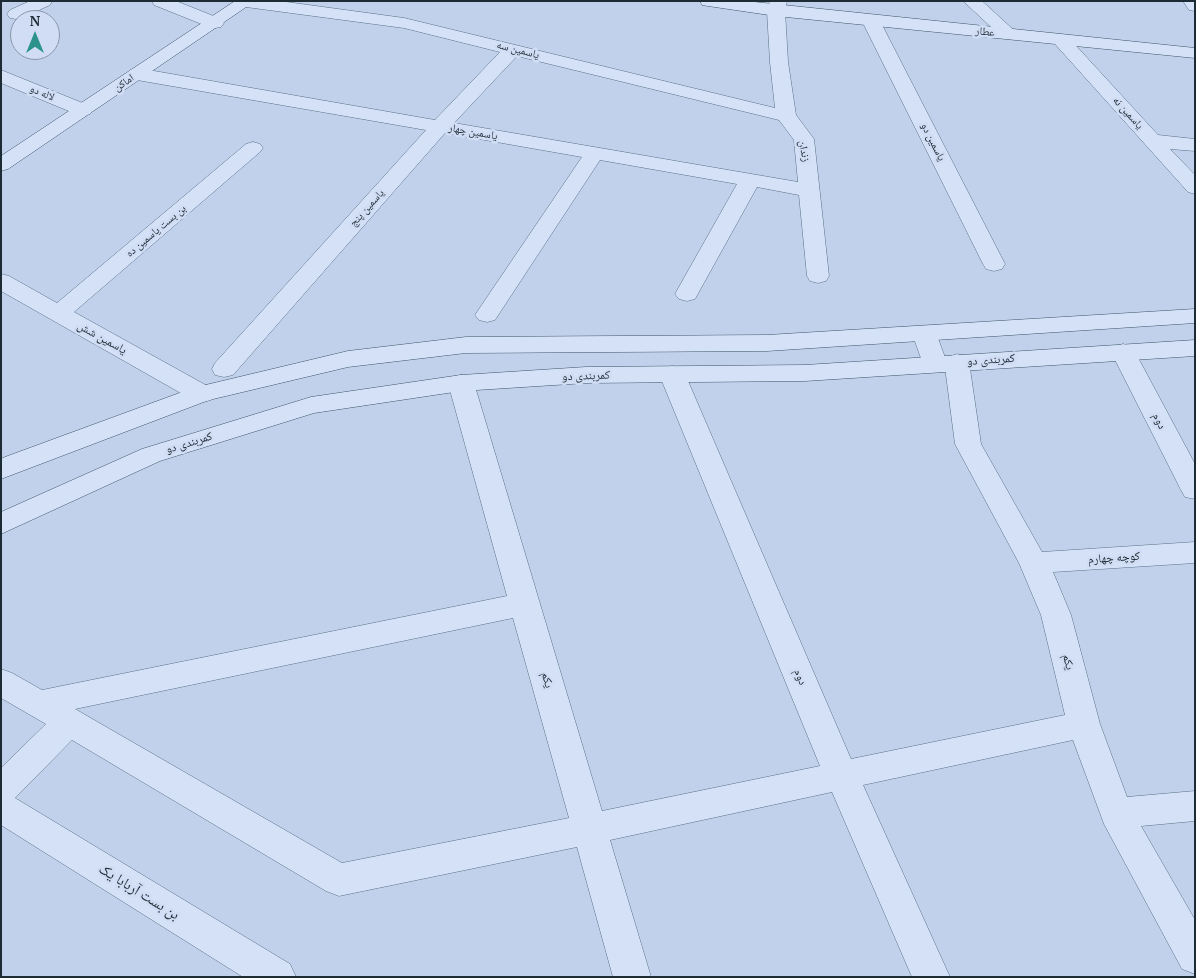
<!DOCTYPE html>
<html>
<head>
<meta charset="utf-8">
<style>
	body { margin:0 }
	#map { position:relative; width:1196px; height:978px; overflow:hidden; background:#c1d1ec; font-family:"PT Serif",serif }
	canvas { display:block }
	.frame { position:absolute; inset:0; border:2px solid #1d2b35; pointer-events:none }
	.north { position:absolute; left:10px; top:10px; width:50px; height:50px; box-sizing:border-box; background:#d1ddf4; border:1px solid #8996a8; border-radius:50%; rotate:0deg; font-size:14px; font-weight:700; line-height:20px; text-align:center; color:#1d2b35 }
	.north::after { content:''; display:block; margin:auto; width:18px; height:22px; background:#2b928c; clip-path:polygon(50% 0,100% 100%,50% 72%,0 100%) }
</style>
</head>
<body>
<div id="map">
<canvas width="1196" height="978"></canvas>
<div class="frame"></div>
<div class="north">N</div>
</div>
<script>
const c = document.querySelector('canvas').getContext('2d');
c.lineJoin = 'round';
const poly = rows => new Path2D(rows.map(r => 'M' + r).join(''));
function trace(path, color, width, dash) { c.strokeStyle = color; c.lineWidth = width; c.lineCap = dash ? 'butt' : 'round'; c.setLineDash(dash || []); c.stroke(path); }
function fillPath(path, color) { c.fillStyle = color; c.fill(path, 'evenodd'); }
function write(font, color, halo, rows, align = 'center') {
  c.font = font + ' "PT Serif","Noto Naskh Arabic",serif'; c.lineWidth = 5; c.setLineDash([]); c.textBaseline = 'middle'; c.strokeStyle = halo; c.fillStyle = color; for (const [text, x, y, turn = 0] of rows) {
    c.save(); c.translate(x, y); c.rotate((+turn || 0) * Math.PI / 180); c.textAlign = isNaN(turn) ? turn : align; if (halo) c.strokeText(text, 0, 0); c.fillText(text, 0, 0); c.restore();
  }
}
const street = poly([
	[30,1,52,1,50,5,22,18,16,19,10,18,7,14,10,10,30,1],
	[152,1,176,1,221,19,224,23,221,27,215,28,209,27,154,5,152,1],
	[279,1,404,18,775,108,770,62,767,11,770,1,787,1,785,11,788,62,796,115,814,139,829,276,826,281,818,283,810,281,807,276,799,195,757,187,695,299,687,301,679,299,675,294,737,184,600,160,495,320,487,322,479,320,475,315,582,157,445,133,233,375,224,377,215,375,212,369,215,363,426,130,137,80,130,78,128,74,130,70,137,68,435,120,500,52,404,28,246,7,240,6,237,2,279,1],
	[517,56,779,120,794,140,798,182,454,123,517,56],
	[963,1,982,1,1018,34,1015,38,1009,39,1003,38,963,1],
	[1183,1,1195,1,1195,11,1189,10,1183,1],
	[871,16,877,17,880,21,1005,264,1002,269,994,271,986,269,983,264,862,21,865,17,871,16],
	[1061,35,1067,36,1158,135,1195,139,1195,151,1170,149,1195,175,1195,194,1188,192,1055,44,1052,40,1055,36,1061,35],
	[1,70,90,106,93,110,90,114,83,116,76,114,1,83,1,70],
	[253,142,260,144,263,148,260,152,74,312,211,388,215,394,211,400,202,402,193,400,1,291,1,274,9,276,57,303,246,144,253,142],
	[924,326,933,328,936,333,946,360,948,357,957,354,966,357,969,362,981,444,1042,552,1195,542,1195,563,1053,572,1071,615,1100,724,1127,797,1195,791,1195,821,1141,826,1195,920,1195,974,1182,969,1104,824,1073,740,863,785,950,977,912,977,832,792,610,840,651,977,613,977,577,847,339,896,326,891,72,740,15,798,290,964,296,977,243,977,1,825,1,768,46,724,1,698,1,669,12,673,42,690,507,596,448,383,452,377,461,375,470,377,474,383,602,811,820,766,659,374,663,368,672,366,681,368,685,374,851,759,1065,715,1041,615,1019,563,955,444,945,367,935,372,926,370,923,364,912,333,915,328,924,326],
	[513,618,569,818,342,863,75,709,513,618],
	[1123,344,1132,347,1135,352,1195,464,1195,499,1185,497,1181,490,1111,352,1114,347,1123,344]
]);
const secondary = poly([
	[235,1,255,1,8,169,1,171,1,156,235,1],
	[700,1,745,1,1195,48,1195,58,776,16,708,6,702,5,700,1],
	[1195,309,1195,323,767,351,466,353,348,367,209,400,1,479,1,459,5,457,193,388,348,351,466,337,767,335,1195,309],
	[1195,340,1195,356,805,381,586,383,461,391,314,413,160,461,1,534,1,512,142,449,311,397,461,375,586,367,805,365,1195,340]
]);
const farStreetnames = [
	["عطار",985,32,6],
	["یاسمین سه",518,50,14],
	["اماکن",124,83,-34],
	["لاله دو",42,93,23],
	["یاسمین نه",1128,113,48],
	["یاسمین چهار",473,132,10],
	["یاسمین دو",933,142,63],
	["زندان",804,151,79],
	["یاسمین پنج",367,208,-48],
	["بن بست یاسمین ده",156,231,-40]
];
const streetNames = [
	["یاسمین شش",102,338,29],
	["کمربندی دو",991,360,-4],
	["کمربندی دو",586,376,-2],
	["دوم",1159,421,63],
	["کمربندی دو",189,443,-17],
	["کوچه چهارم",1114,558,-4],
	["یکم",1068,662,75],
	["دوم",800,677,67],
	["یکم",547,680,74]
];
const nearStreetnames = [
	["بن بست آربابا یک",139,892,32]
];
trace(street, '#597085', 1);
trace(secondary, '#3d5467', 1);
fillPath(street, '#d4e1f7');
fillPath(secondary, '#d4e1f7');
write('11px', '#1d2b35', '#d1ddf4', farStreetnames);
write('12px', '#1d2b35', '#d1ddf4', streetNames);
write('15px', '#1d2b35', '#d1ddf4', nearStreetnames);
</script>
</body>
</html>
